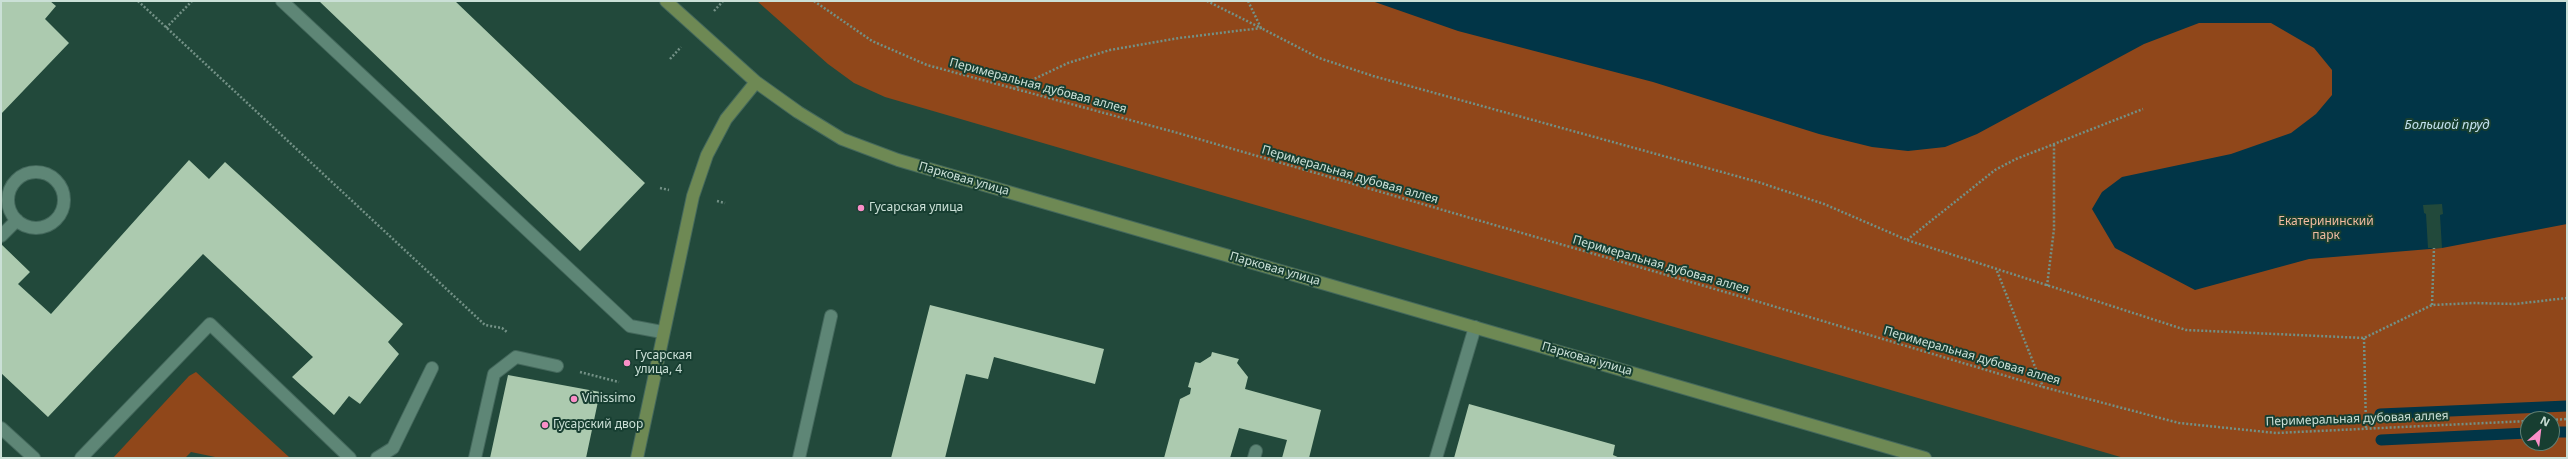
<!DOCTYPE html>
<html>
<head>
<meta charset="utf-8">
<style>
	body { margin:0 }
	#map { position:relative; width:2568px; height:459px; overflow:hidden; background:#22493b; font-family:"Noto Sans",sans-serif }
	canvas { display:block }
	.frame { position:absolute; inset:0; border:2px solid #cbe0d7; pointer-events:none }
	.north { position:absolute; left:2520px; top:411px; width:40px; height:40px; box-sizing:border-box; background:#173e31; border:1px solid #5f7f73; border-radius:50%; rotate:28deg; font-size:11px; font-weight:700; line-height:16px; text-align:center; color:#cbe0d7 }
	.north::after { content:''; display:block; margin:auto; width:14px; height:18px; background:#fa8fc8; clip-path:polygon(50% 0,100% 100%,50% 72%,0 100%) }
</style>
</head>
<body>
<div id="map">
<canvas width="2568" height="459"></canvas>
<div class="frame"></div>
<div class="north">N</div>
</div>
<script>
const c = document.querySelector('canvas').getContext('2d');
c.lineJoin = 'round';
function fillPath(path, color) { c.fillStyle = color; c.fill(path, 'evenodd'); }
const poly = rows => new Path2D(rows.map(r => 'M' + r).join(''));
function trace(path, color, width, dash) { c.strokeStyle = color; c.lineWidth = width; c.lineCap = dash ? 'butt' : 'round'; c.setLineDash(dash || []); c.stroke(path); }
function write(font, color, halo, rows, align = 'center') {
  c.font = font + ' "Noto Sans",sans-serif'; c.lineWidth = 4; c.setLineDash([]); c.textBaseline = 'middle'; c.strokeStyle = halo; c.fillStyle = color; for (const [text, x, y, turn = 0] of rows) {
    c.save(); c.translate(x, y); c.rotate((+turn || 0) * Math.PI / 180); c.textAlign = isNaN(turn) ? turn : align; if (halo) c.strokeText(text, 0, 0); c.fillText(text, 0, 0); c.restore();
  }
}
const green = poly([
	[757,1,2567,1,2567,458,2124,458,885,97,854,83,828,64],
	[2528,419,2552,419,2552,443,2528,443],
	[196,372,289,457,289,458,220,458,191,452,185,458,113,458,189,376]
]);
const water = poly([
	[1372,1,2567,1,2567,224,2442,248,2309,259,2195,290,2115,248,2092,209,2102,192,2122,177,2231,154,2291,133,2316,114,2332,95,2332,70,2314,48,2271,23,2199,23,2144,44,1977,134,1945,147,1908,151,1872,147,1819,134,1653,82,1458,31]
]);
const pier = poly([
	[2442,204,2443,214,2440,215,2442,248,2428,248,2426,214,2424,213,2423,205]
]);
const stream = poly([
	[2380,414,2567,406],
	[2552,432,2567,432],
	[2381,440,2528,433]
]);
const building = poly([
	[1,1,50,1,56,6,45,19,69,43,1,114],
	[319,1,455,1,645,183,580,251],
	[189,160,209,179,225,162,403,324,388,342,399,354,360,404,349,396,334,415,292,377,313,357,203,254,48,417,1,373,1,244,30,272,18,284,51,314],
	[930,305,1104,349,1095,384,994,357,988,379,966,374,945,458,891,458],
	[1212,352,1239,359,1237,363,1248,377,1245,389,1321,410,1309,458,1282,458,1287,440,1239,428,1230,458,1164,458,1180,399,1190,394,1191,388,1188,387,1195,362,1200,363,1211,356],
	[508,375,600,392,586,458,490,458],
	[1469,404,1615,445,1613,455,1620,458,1454,458]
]);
const path = poly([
	[138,1,485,325,502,328,508,333],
	[814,1,872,41,927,65,1178,133,1756,301,2043,387,2179,423,2276,433,2528,421],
	[1248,1,1261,28,1319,58,1373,76,1758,182,1824,204,1907,240,2186,330,2364,338,2432,305,2474,303,2515,304,2567,298],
	[714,11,723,1],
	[166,28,192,1],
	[670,59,681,47],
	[1013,89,1068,63,1110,50,1179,38,1261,28,1207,1],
	[660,188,669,190],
	[717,201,725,203],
	[1907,240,1995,170,2016,159,2143,109],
	[1997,271,2043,387],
	[2047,286,2054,229,2054,143],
	[2432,305,2434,248],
	[2364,338,2366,428],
	[580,372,619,382],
	[2552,420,2567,419]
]);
const lane = poly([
	[282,1,630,326,662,332],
	'8 200a28 28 0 1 1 56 0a28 28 0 1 1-56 0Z',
	[1,236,17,220],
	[1,428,34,458],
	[81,458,210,324,350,458],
	[377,458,393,448,432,368],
	[475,458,494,374,516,357,557,366],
	[799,458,831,316],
	[1254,458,1256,451],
	[1436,458,1475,327]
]);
const secondary = poly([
	[666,1,756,82,798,112,842,139,898,160,1925,458],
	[637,458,693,196,707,155,726,119,756,82]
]);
const markers = [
	[861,208,4,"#fa8fc8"],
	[627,363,4,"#fa8fc8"],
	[574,399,4,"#fa8fc8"],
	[545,425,4,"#fa8fc8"]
];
const streetNames = [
	["Перимеральная дубовая аллея",1038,86,15],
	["Перимеральная дубовая аллея",1350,175,16],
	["Парковая улица",964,179,16],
	["Перимеральная дубовая аллея",1661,265,16],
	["Парковая улица",1275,269,16],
	["Перимеральная дубовая аллея",1972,356,16],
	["Парковая улица",1587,359,16],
	["Перимеральная дубовая аллея",2357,419,-2]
];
const poiNames = [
	["Гусарская улица",869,208],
	["Гусарская",635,356],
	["улица, 4",635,370],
	["Vinissimo",582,399],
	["Гусарский двор",553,425]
];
const parkNames = [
	["Екатерининский",2326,222],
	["парк",2326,236]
];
const waterNames = [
	["Большой пруд",2447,125]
];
fillPath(green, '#90471a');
fillPath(water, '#013547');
fillPath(pier, '#22493b');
trace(stream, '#013547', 11);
fillPath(building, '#accaaf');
trace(lane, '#44685c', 14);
trace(secondary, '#44685c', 14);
trace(path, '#739186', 2.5, [2, 2]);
trace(lane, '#5e8676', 12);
trace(secondary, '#6e8954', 12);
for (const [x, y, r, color] of markers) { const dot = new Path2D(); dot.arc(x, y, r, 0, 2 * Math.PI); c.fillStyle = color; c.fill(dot); trace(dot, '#173e31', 1.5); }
write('12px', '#cbe0d7', '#173e31', streetNames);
write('12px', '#cbe0d7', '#173e31', poiNames, 'left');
write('12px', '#f1bca1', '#173e31', parkNames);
write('italic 13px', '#c4e1ef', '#173e31', waterNames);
</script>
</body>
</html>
